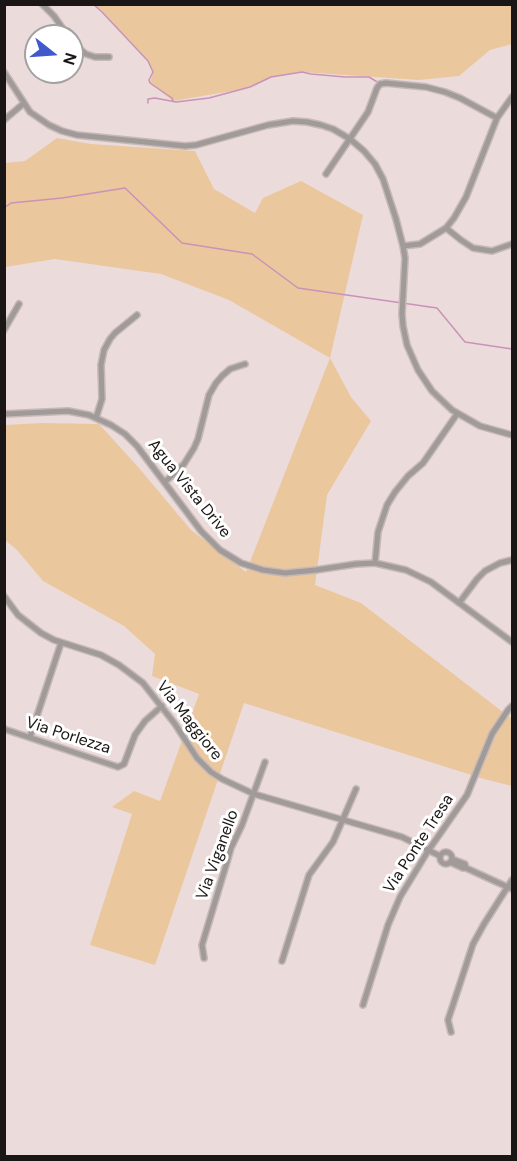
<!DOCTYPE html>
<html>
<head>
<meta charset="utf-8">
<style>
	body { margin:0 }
	#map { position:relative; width:517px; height:1161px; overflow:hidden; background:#ebdcdb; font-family:"DM Sans",sans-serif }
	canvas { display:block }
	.frame { position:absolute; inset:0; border:6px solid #1a1615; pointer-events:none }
	.north { position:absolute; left:24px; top:24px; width:60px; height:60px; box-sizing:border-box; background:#fff; border:2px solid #a3a2a1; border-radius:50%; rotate:107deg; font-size:16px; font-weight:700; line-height:24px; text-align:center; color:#1a1615 }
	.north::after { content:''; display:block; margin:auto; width:21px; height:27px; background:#405acd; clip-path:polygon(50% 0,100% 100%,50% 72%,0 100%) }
</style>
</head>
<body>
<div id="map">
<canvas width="517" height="1161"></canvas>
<div class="frame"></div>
<div class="north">N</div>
</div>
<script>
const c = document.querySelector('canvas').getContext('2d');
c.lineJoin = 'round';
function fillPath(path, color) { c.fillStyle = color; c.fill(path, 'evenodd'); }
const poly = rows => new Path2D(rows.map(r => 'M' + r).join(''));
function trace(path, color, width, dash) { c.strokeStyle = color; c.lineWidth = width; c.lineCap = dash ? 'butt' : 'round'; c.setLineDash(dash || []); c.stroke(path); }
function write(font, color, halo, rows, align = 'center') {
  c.font = font + ' "DM Sans",sans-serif'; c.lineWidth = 6; c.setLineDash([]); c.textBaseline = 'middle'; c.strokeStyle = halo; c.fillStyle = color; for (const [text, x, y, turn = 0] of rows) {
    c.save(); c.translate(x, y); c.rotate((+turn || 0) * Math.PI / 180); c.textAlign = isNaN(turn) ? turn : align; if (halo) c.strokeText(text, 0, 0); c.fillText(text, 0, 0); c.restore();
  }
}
const green = poly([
	[93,5,512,5,512,44,490,50,459,76,419,80,302,72,271,77,244,89,173,101,150,83,153,72,148,61,102,12],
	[57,138,91,144,195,151,214,189,255,213,263,198,301,181,363,215,330,358,351,397,371,421,327,495,315,585,361,603,512,719,512,786,484,779,244,703,155,965,90,945,132,814,112,807,134,791,160,801,199,694,152,676,155,654,124,626,43,581,17,550,5,540,5,425,42,423,99,424,139,468,191,530,246,572,330,358,229,300,161,274,55,259,5,267,5,163,25,161]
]);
const stream = poly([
	[93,4,102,12,148,61,153,72,149,80,150,83,163,92,172,98,173,101],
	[148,103,148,99,155,98,176,102,209,98,250,87,271,77,302,72,311,74,345,77,369,77,379,83],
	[4,208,11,203,62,198,125,188,182,243,252,254,298,288,437,308,465,342,512,349]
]);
const minor = poly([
	[42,4,54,16,68,36],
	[72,41,76,46,86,54,95,57,109,57],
	[4,72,30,112,49,125,62,131,77,135,185,146,196,145,268,125,293,121,307,122,321,125,333,129,350,139,364,151,375,164,383,179,396,219,403,246,405,258,402,314,403,326,407,345,418,370,432,391,452,410,480,426,512,435],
	[4,120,23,104],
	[326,174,368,112,377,88,380,84,386,83,426,87,445,92,460,98,497,118],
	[446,228,461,240,473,248,492,251,512,244],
	[403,246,420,244,446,228,454,218,466,197,497,118,512,97],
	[4,330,19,304],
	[4,414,68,411,89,415,111,425,125,434,137,446,201,531,220,550,241,563,263,570,285,573,316,570,356,564,375,563,406,570,431,582,512,642],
	[96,418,102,399,101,365,104,350,110,339,115,333,137,315],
	[165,482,184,464,194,448,198,439,209,395,216,383,222,376,230,369,245,364],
	[375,563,378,532,387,505,395,492,408,476,423,463,457,414],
	[4,596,18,615,41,633,54,640,101,655,119,665,143,683,175,724,197,758,211,772,222,779,254,794,402,837,440,856],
	[459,603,477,579,485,571,500,563,512,560],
	[4,729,118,767,124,764,135,735,145,721,162,706],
	[30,737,61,643],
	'440 858a6 6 0 1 1 12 0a6 6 0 1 1-12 0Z',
	[450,862,463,868,466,868,465,864,452,859],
	[466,868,512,889],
	[204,958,202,945,227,862,231,848,242,825,265,762],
	[282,961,309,875,333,842,356,789],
	[363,1005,388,925,400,897,428,851,467,795,492,734,508,710,512,706],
	[451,1032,448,1020,473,944,484,924,512,880]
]);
const streetNames = [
	["Agua Vista Drive",189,489,51],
	["Via Maggiore",189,721,52],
	["Via Porlezza",68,736,18],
	["Via Ponte Tresa",419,844,-57],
	["Via Viganello",218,855,-70]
];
fillPath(green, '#ebc79e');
trace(stream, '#ca92b8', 1.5);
trace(minor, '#c5b8b7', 8);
trace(minor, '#a09a98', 5);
write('16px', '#1a1615', '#fff', streetNames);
</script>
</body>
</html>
